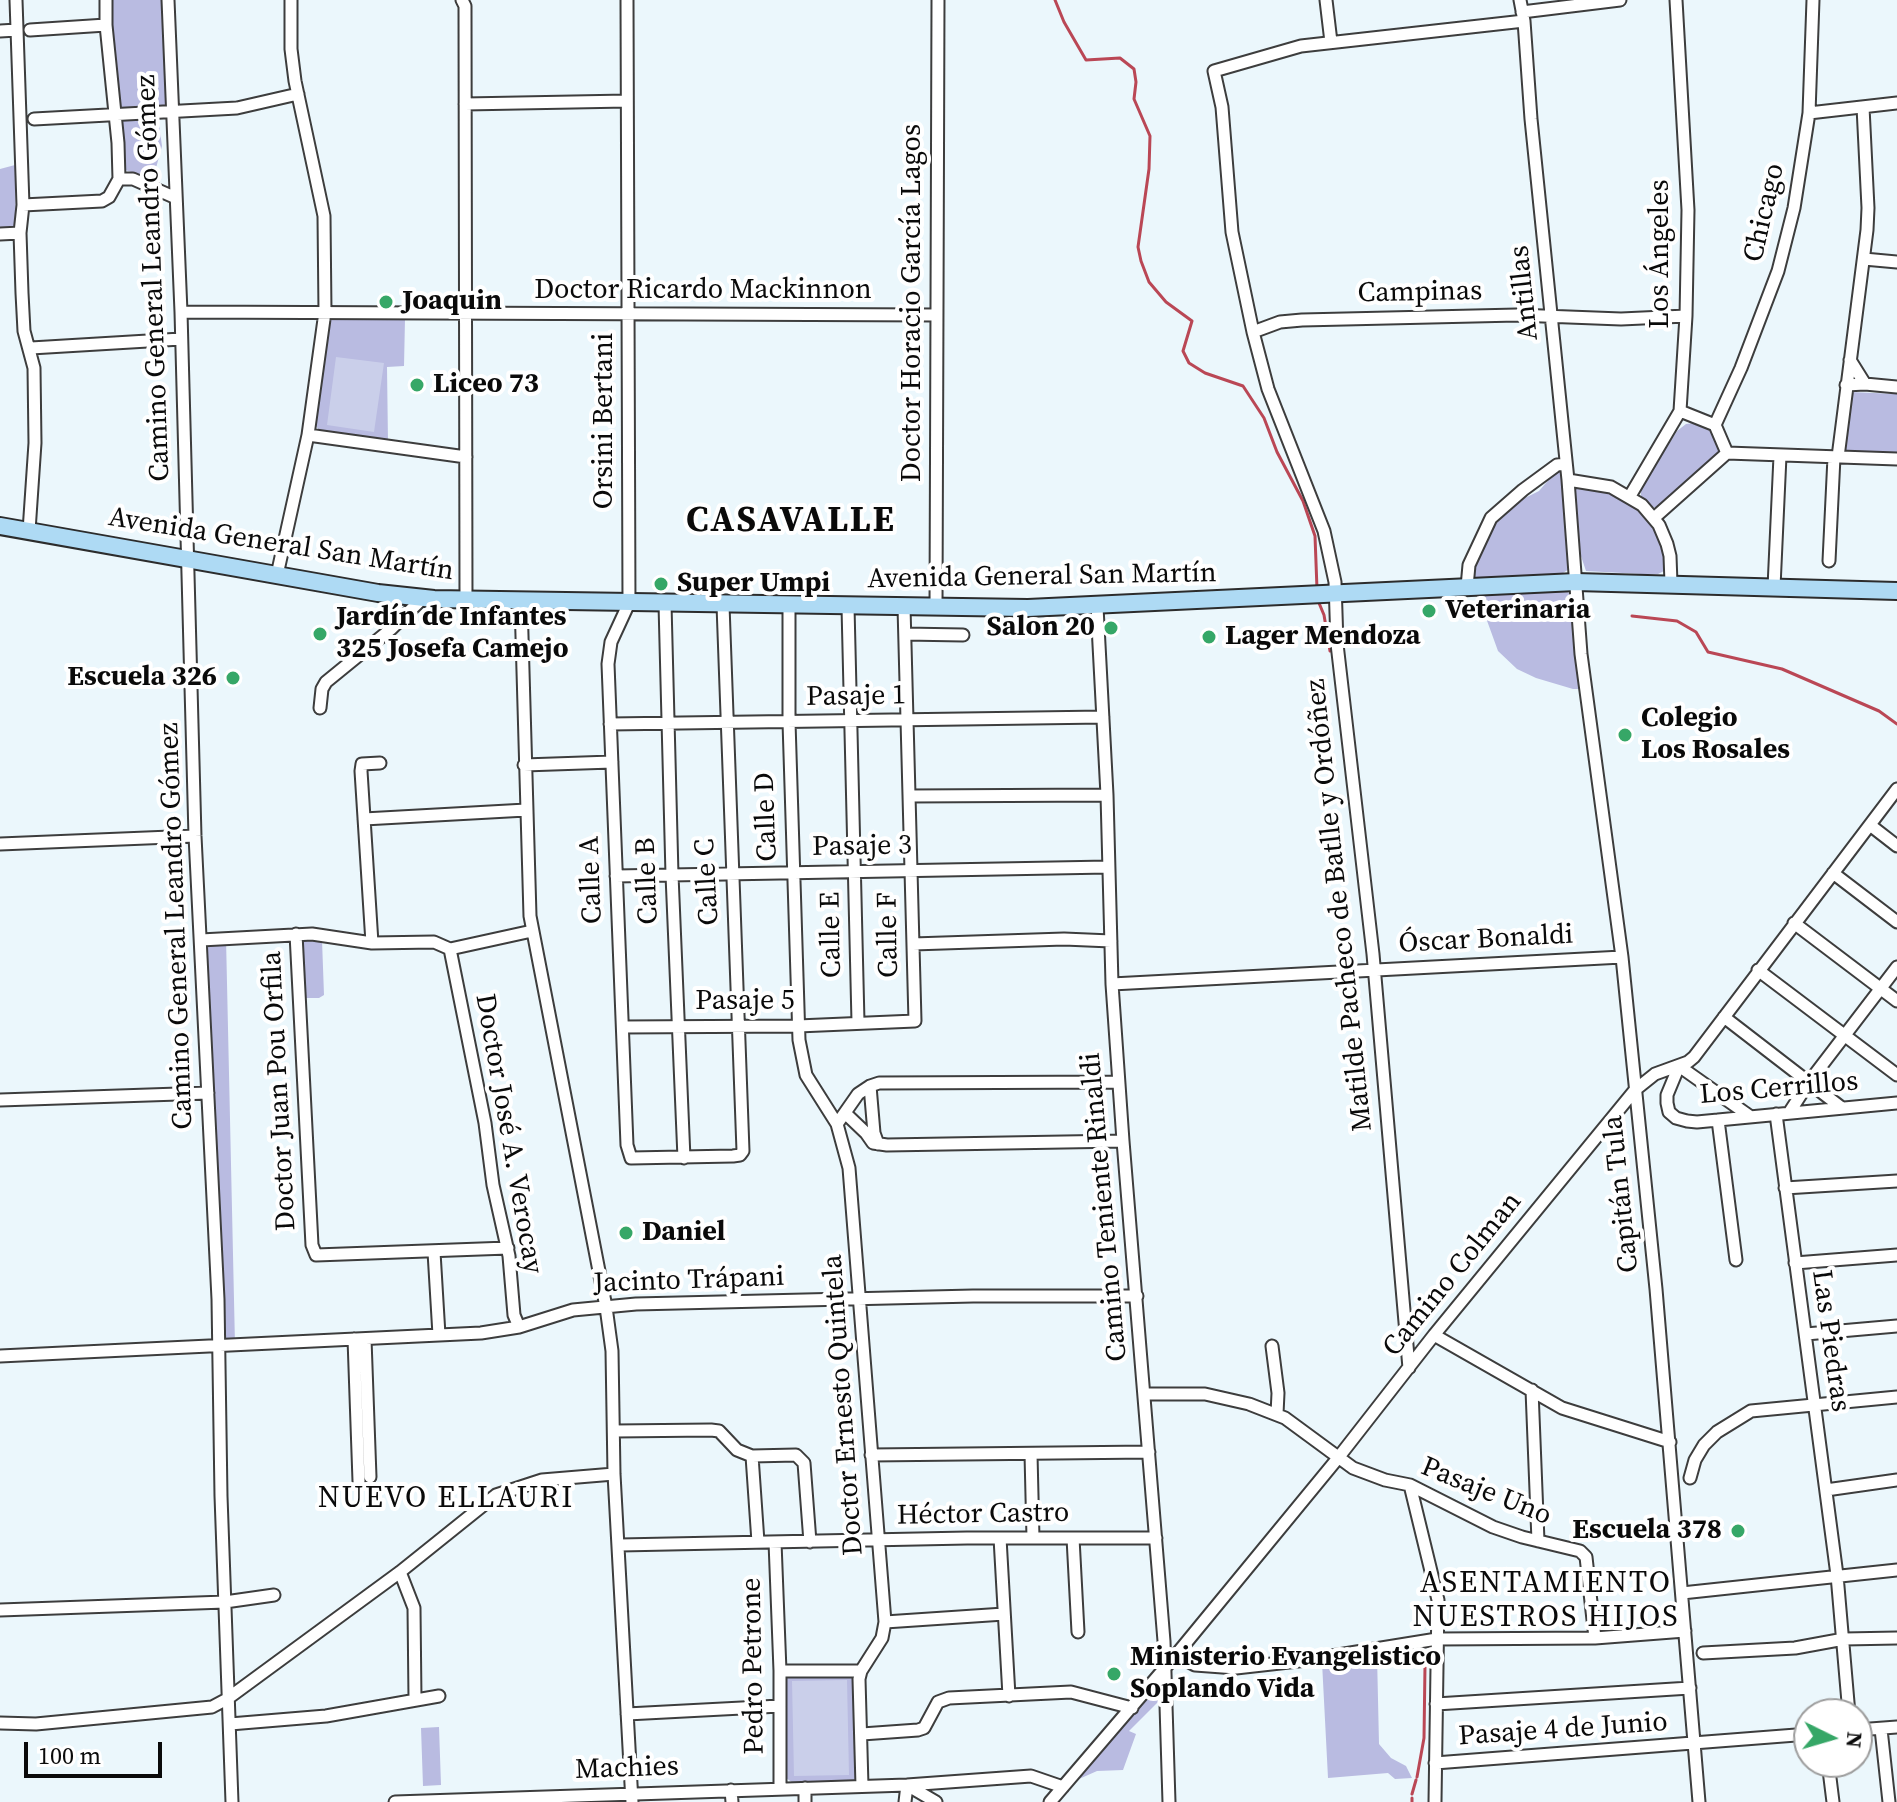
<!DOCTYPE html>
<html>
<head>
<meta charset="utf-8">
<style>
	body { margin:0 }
	#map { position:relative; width:1897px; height:1802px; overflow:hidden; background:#ebf7fc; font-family:"Source Serif 4",serif }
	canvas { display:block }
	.north { position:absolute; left:1793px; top:1698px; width:80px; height:80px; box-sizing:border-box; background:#fff; border:2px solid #9d9d9d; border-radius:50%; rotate:95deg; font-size:22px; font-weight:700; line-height:32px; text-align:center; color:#0a0a0a }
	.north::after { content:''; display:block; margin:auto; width:28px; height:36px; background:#36a767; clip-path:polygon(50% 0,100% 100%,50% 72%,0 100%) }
	.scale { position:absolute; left:24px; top:1742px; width:138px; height:36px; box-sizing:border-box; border:4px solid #0a0a0a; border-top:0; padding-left:10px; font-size:24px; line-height:28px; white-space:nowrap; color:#0a0a0a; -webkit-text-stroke:6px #fff; paint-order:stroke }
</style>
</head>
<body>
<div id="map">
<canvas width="1897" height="1802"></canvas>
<div class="north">N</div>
<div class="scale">100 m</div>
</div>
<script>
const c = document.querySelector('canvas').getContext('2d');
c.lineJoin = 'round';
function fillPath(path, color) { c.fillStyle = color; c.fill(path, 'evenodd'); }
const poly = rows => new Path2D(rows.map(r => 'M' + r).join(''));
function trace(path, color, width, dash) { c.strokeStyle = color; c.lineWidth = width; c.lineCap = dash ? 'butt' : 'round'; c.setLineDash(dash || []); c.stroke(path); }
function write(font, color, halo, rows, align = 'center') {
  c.font = font + ' "Source Serif 4",serif'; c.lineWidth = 8; c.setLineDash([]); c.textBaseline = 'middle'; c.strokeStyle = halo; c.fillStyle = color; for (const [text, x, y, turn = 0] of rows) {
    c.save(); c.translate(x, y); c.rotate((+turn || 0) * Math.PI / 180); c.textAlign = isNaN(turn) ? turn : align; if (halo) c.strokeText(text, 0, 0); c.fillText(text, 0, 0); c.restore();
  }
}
const green = poly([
	[111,0,161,0,166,106,117,109],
	[158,117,162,146,153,179,122,169,123,121],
	[15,165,16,227,0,228,0,169],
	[330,317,405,319,404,366,387,367,388,443,328,433,320,431,315,425,314,419],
	[1850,392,1897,394,1897,453,1844,451],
	[1694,423,1713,432,1718,446,1718,456,1660,509,1647,505,1641,498,1641,488,1677,431,1686,424],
	[1558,469,1561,469,1569,569,1563,573,1539,576,1472,580,1470,568,1495,517,1513,504,1539,491],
	[1580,486,1613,493,1640,508,1662,541,1666,566,1664,571,1658,574,1641,574,1586,571,1580,553,1574,490],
	[1564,589,1571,595,1581,689,1573,689,1536,678,1517,669,1498,651,1477,593],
	[226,938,235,1345,218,1346,201,940],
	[301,939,322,940,324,995,319,998,303,998],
	[1377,1655,1379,1744,1391,1758,1406,1766,1412,1778,1395,1779,1388,1773,1328,1778,1322,1662],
	[788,1675,855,1676,856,1777,854,1780,793,1783,786,1778,785,1677],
	[1154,1692,1161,1699,1129,1731,1136,1734,1123,1770,1097,1771,1079,1779,1149,1695],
	[439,1727,441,1785,423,1786,421,1728]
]);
const pitch = poly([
	[336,357,384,363,374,432,327,425],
	[847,1680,849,1775,794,1776,792,1681]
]);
const stream = poly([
	[1055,0,1064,22,1086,60,1120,58,1134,69,1136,82,1134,99,1150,136,1149,169,1138,247,1141,261,1149,282,1166,302,1192,321,1183,351,1189,363,1205,373,1243,386,1264,418,1277,452,1303,501,1315,536,1317,589],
	[1319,603,1324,615,1330,651],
	[1632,616,1677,621,1696,632,1708,652,1782,669,1879,711,1897,724],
	[1417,1777,1424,1738,1425,1666],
	[1412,1794,1416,1780],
	[1412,1802,1412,1798]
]);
const minor = poly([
	[16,0,23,205,20,233,22,293,24,331,34,368,35,443,29,531],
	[168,0,181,312,195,836,218,1299,221,1496,232,1802],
	[462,0,465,6,466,600],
	[627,0,629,603,611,642,608,664,627,1145,631,1158,733,1156,740,1155,743,1151,723,605],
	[1326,0,1331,42],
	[1520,0,1524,21,1531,119,1568,480,1581,654,1622,957,1656,1289,1699,1802],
	[1522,12,1620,0],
	[30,30,106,25],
	[0,31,17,30],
	[465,104,627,101],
	[1809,113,1897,103],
	[34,119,237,108,298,94],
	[119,179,133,179,176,198],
	[23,205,102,201,109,197,119,179,118,143,106,25,106,0],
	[0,234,20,233],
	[1864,259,1897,262],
	[181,312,937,315],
	[1253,332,1280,322,1302,320,1517,315,1621,319,1686,316],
	[31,348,181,339],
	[1865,384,1897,387],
	[1846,385,1865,384,1850,360],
	[1680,411,1715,425,1727,453,1897,459],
	[1715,425,1741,368,1778,271,1794,208,1809,113,1813,0],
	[308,435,466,457],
	[1838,457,1867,230,1868,208,1863,107],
	[1568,480,1611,487,1642,505,1659,525,1667,544,1670,556,1671,583],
	[1630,496,1680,411,1686,316,1688,210,1676,0],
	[1654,518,1727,453],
	[1829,561,1834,457],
	[277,575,308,435,325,312,324,216,295,81,291,49,291,0],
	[1467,587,1469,565,1491,518,1523,490,1557,465,1566,464],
	[1774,587,1780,456],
	[521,601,530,916,606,1307,612,1351,614,1474,632,1802],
	[665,604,672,875,684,1158],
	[789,606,789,722,799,1040,806,1075,837,1124,849,1168,885,1622,882,1638,861,1671,859,1679,862,1786],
	[848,607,858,1022],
	[936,607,938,0],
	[1097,607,1107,795,1112,984,1123,1141,1164,1641,1169,1802],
	[905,634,963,635],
	[320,708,322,689,326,682,391,629,422,599],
	[610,724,1103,717],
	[524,765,612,762],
	[909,796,1107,795],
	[364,819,526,810],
	[1870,825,1897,846],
	[0,844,195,836],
	[1833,873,1897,922],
	[616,876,1108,867],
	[1794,923,1897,1001],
	[296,934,312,1245,316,1255,508,1248],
	[201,940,312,934,372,943,434,942,450,949,532,931],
	[372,943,361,771,362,764,380,763],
	[913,944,1064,939,1111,941],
	[450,949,485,1123,493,1185,509,1256,514,1315,519,1327],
	[1758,970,1897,1075],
	[1112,984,1622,957],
	[1724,1017,1842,1108],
	[623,1027,798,1026,915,1021,904,607],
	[870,1086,874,1133,878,1144],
	[0,1100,208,1093],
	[845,1113,866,1133,873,1143,887,1145,1123,1141],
	[1789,1113,1809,1082,1897,967],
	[1776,1114,1837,1575,1849,1714],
	[1751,1117,1679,1066,1667,1095,1667,1103,1669,1112,1676,1118,1687,1121,1697,1122,1897,1103],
	[1718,1120,1736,1260],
	[837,1124,858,1094,870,1086,879,1083,1118,1082],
	[1785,1188,1897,1181],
	[434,1252,439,1335],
	[1795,1263,1897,1255],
	[1806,1334,1897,1326],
	[1434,1335,1562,1408,1670,1442],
	[354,1339,359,1481],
	[365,1339,370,1477],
	[1272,1346,1278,1393,1277,1414],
	[0,1356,481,1333,519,1327,573,1310,636,1304,973,1296,1137,1296],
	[1409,1368,1373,954,1337,644,1335,582,1324,531,1268,389,1253,332,1232,232,1222,107,1214,71,1301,46,1524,21],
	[1532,1390,1538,1541],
	[1145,1394,1205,1394,1249,1404,1285,1418,1353,1468,1385,1480,1410,1485,1493,1527,1522,1537,1580,1551,1586,1557,1595,1638],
	[615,1431,711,1430,719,1431,737,1450,752,1456,796,1455,804,1463,810,1542],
	[1031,1454,1033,1538],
	[871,1455,1149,1452],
	[752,1456,758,1542],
	[1690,1478,1695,1460,1704,1445,1717,1432,1751,1411,1897,1397],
	[1410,1485,1438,1600,1435,1802],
	[1826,1490,1897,1480],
	[1000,1538,1009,1696],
	[1073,1538,1078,1632],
	[775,1542,780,1671,780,1788],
	[620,1545,967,1538,1156,1538],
	[400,1572,414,1608,415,1699],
	[1682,1593,1897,1570],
	[0,1610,225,1602,274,1595],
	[885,1622,1004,1614],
	[1703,1653,1795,1648,1844,1639,1897,1638],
	[1176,1655,1195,1665,1236,1668,1307,1660,1437,1639,1595,1638,1685,1631],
	[780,1671,861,1671],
	[1436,1704,1690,1688],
	[627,1714,780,1706],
	[0,1723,36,1724,212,1707,227,1699,400,1572,496,1495,542,1480,614,1474],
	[230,1724,326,1716,439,1696],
	[1881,1729,1889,1802],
	[1857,1730,1897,1727],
	[862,1734,918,1730,924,1728,938,1702,949,1698,1071,1692,1132,1708],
	[1828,1762,1833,1802],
	[1435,1763,1809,1734],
	[805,1788,805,1802],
	[731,1790,732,1802],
	[395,1802,907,1785,1031,1776,1063,1787],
	[905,1802,907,1785,936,1802],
	[1050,1802,1176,1655,1338,1458,1434,1335,1635,1090,1655,1074,1688,1062,1694,1057,1897,789]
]);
const secondary = poly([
	[0,526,378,593,434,599,1028,608,1576,582,1897,591]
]);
const markers = [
	[386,302,8,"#36a767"],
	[417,385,8,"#36a767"],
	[661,584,8,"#36a767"],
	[1429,611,8,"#36a767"],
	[1111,628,8,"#36a767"],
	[320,634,8,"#36a767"],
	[1209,637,8,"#36a767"],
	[233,678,8,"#36a767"],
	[1625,735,8,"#36a767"],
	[626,1233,8,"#36a767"],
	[1738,1531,8,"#36a767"],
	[1114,1674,8,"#36a767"]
];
const streetNames = [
	["Chicago",1765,213,-77],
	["Los Ángeles",1661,254,-90],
	["Camino General Leandro Gómez",154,278,-92],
	["Doctor Ricardo Mackinnon",703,291],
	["Campinas",1420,293,-1],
	["Antillas",1525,293,-96],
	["Doctor Horacio García Lagos",913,303,-90],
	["Orsini Bertani",605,421,-90],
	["Avenida General San Martín",281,545,9],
	["Avenida General San Martín",1042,577,-1],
	["Pasaje 1",856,697,-1],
	["Calle D",767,817,-92],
	["Pasaje 3",862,847,-1],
	["Calle A",592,880,-92],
	["Calle B",648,881,-92],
	["Calle C",708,882,-93],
	["Matilde Pacheco de Batlle y Ordóñez",1340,905,-96],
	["Camino General Leandro Gómez",177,926,-92],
	["Calle E",832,935,-91],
	["Calle F",889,935,-91],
	["Óscar Bonaldi",1486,940,-3],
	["Pasaje 5",745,1002],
	["Los Cerrillos",1779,1089,-5],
	["Doctor Juan Pou Orfila",280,1091,-93],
	["Doctor José A. Verocay",508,1134,80],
	["Capitán Tula",1622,1194,-96],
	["Camino Teniente Rinaldi",1105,1207,-95],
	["Camino Colman",1453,1275,-51],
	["Jacinto Trápani",689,1281,-2],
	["Las Piedras",1830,1341,82],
	["Doctor Ernesto Quintela",844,1405,-94],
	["Pasaje Uno",1486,1492,22],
	["Héctor Castro",983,1515,-1],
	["Pedro Petrone",754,1666,-91],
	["Pasaje 4 de Junio",1563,1730,-4],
	["Machies",627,1769,-2]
];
const poiNames = [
	["Joaquin",402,302],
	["Liceo 73",433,385],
	["Super Umpi",677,584],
	["Veterinaria",1445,611],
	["Jardín de Infantes",336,618],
	["325 Josefa Camejo",336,650],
	["Salon 20",1095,628,"right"],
	["Lager Mendoza",1225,637],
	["Escuela 326",217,678,"right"],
	["Colegio",1641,719],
	["Los Rosales",1641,751],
	["Daniel",642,1233],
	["Escuela 378",1722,1531,"right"],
	["Ministerio Evangelistico",1130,1658],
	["Soplando Vida",1130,1690]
];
const neighbourhoodNames = [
	["NUEVO ELLAURI",446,1499],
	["ASENTAMIENTO",1546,1584],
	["NUESTROS HIJOS",1546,1618]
];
const districtNames = [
	["CASAVALLE",791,522]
];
fillPath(green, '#b9bbe1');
fillPath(pitch, '#cacfea');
trace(stream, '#ba4755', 3);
trace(minor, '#3d3d3d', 15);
trace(secondary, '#2c2c2c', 20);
trace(minor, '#fff', 11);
trace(secondary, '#aedaf4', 16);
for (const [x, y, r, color] of markers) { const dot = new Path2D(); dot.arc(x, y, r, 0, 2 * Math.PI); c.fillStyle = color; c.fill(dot); trace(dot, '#fff', 3); }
write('28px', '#0a0a0a', '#fff', streetNames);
write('bold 28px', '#0a0a0a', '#fff', poiNames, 'left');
c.letterSpacing = '2px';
write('30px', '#0a0a0a', '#fff', neighbourhoodNames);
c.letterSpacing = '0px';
c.letterSpacing = '2px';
write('bold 36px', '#0a0a0a', '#fff', districtNames);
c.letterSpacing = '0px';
</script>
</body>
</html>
